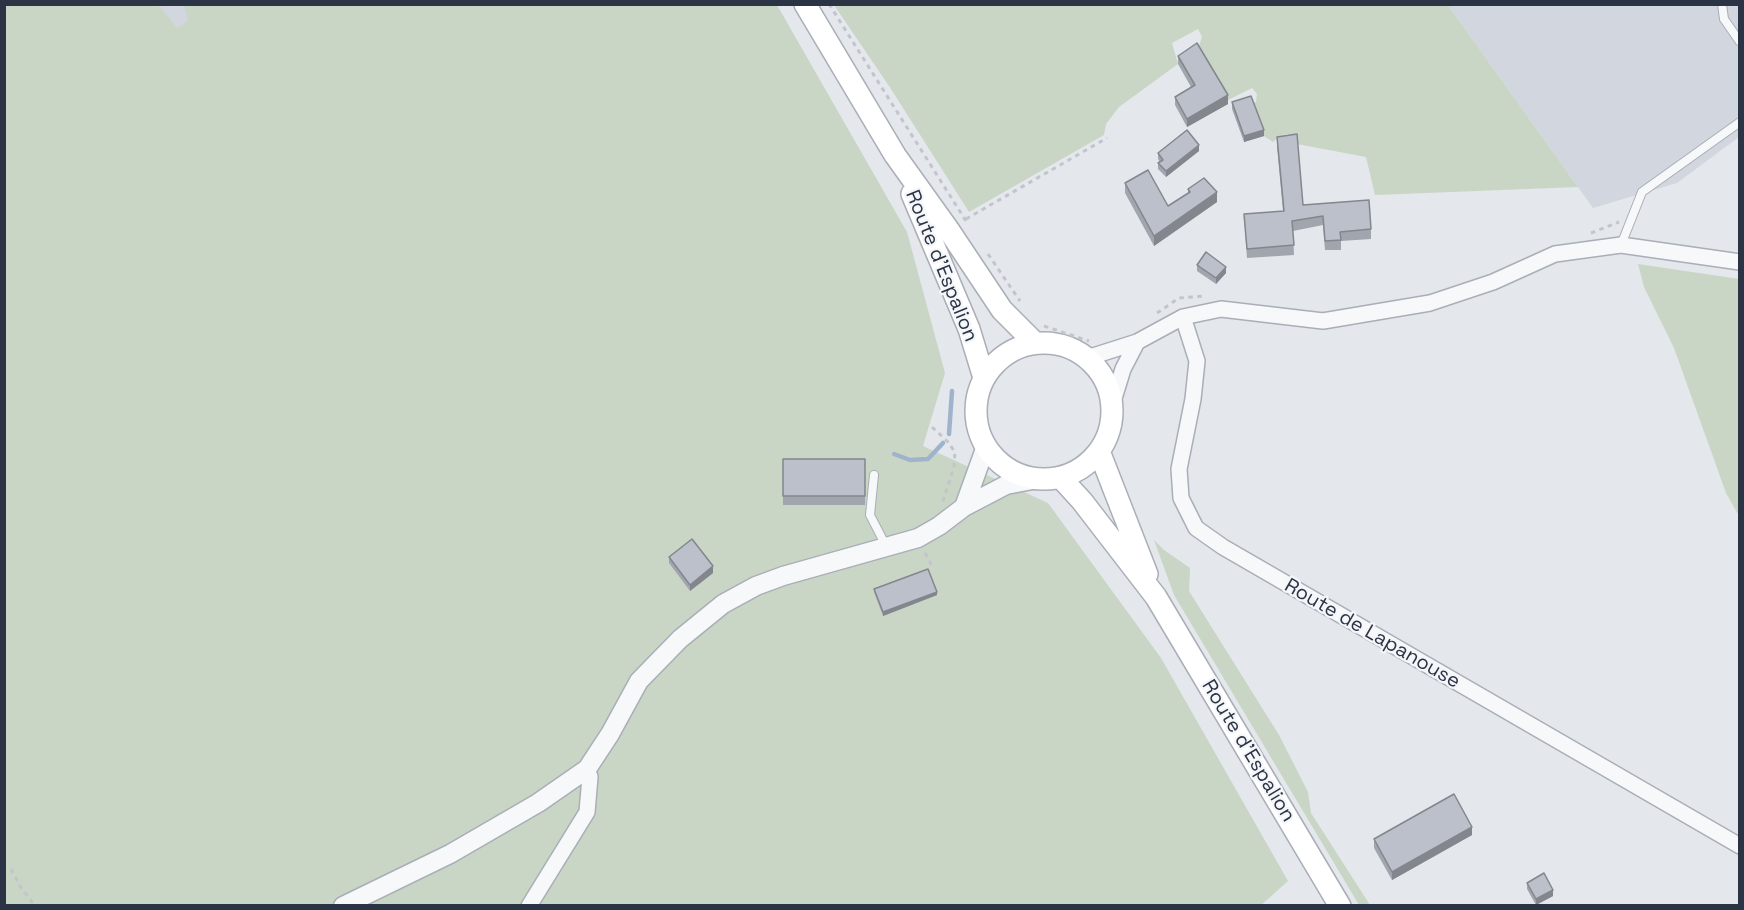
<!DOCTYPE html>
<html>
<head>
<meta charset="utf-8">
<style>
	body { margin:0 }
	#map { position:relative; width:1744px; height:910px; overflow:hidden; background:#e4e7ec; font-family:"Space Grotesk",sans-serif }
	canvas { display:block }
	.frame { position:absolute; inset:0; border:6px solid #2b3445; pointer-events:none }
</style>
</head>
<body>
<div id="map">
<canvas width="1744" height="910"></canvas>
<div class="frame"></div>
</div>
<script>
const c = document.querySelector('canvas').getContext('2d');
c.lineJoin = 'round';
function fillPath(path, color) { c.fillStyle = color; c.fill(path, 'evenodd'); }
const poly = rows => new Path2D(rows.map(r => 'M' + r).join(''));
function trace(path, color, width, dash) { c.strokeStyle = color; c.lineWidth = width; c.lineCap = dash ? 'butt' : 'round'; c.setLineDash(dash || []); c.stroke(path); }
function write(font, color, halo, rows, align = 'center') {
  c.font = font + ' "Space Grotesk",sans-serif'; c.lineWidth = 4.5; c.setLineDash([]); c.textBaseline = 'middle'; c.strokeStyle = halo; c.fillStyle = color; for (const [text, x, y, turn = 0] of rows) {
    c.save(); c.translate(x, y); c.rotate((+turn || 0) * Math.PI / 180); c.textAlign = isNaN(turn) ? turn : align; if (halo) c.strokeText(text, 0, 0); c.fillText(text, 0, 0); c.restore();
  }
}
const built = poly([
	[159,5,217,5,176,29],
	[1448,5,1739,5,1739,137,1677,183,1593,208]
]);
const green = poly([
	[5,4,159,5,177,28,188,21,184,4,777,5,907,232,945,373,923,446,1048,503,1161,658,1288,881,1260,906,5,906],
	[834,5,1448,5,1578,187,1375,195,1366,157,1297,144,1296,137,1287,134,1278,137,1273,142,1264,136,1251,103,1256,102,1257,94,1252,88,1226,101,1197,52,1202,37,1198,29,1172,43,1178,64,1119,107,1106,124,1104,135,969,212,891,89],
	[1638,264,1739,279,1739,516,1726,493,1674,348,1644,287],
	[1154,540,1164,550,1190,568,1189,591,1279,735,1308,792,1311,813,1370,905,1359,905,1174,595]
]);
const stream = poly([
	[949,434,952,391],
	[894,454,910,460,928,459,943,443]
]);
const path = poly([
	[829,4,966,221],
	[966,219,1107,138],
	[1591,233,1619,222],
	[988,254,1020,301],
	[1157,313,1179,298,1205,296],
	[1044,326,1089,341],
	[932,427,947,441,955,452,954,467,942,504],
	[925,553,932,566],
	[11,869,20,886,35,906]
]);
const service = poly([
	[1722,4,1724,19,1740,42],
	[1621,245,1642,192,1740,122],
	[874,475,870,515,886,546]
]);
const minor = poly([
	[1183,317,1197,361,1193,399,1179,469,1181,498,1196,528,1223,547,1740,846],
	[1087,358,1137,342,1183,317,1221,309,1323,321,1430,303,1493,282,1555,254,1621,245,1740,262],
	[1112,405,1123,369,1137,342],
	[529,906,587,812,590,777,587,769]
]);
const tertiary = poly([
	[964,507,986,446],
	[343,906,450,854,538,803,587,769,610,734,639,681,680,639,723,604,756,586,783,576,918,538,939,526,964,507,1006,485,1038,479]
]);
const secondary = poly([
	[805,4,895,155,948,229,1002,310,1035,343],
	[912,194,969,329,984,378],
	'976 411a68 68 0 1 1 136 0a68 68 0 1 1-136 0Z',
	[1099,451,1147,574],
	[1060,477,1082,501,1156,597,1340,906]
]);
const wall = poly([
	[1178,56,1228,104,1187,127,1175,105,1175,97,1191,87,1178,64],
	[1232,102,1264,136,1244,142,1232,109],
	[1277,137,1303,205,1371,229,1371,239,1341,241,1341,250,1325,250,1323,225,1293,231,1294,255,1247,258,1244,214,1283,211,1277,146],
	[1199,151,1166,177,1158,169,1158,163,1160,162,1158,159,1158,153],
	[1125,183,1168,206,1188,193,1188,189,1217,202,1154,246,1125,193],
	[1197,265,1226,273,1216,284,1197,271],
	[783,459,865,459,865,505,783,505],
	[669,557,713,573,690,591,669,563],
	[874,589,937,595,883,616,874,592],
	[1472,835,1392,880,1374,848,1374,839],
	[1527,883,1553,896,1536,905,1527,889]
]);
const shadedWall = poly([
	[1228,95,1228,104,1187,127,1187,119],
	[1264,130,1264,136,1244,142,1244,136],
	[1199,145,1199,151,1166,177,1166,171],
	[1217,192,1217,202,1154,246,1154,236],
	[1226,267,1226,273,1216,284,1216,278],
	[713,566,713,573,690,591,690,585],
	[937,592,937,595,883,616,883,612],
	[1472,827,1472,835,1392,880,1392,872],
	[1553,890,1553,896,1536,905,1536,899]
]);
const building = poly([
	[1197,43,1228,95,1187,119,1175,97,1195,85,1178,56,1197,43],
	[1251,96,1264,130,1244,136,1232,102,1251,96],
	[1187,130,1199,145,1166,171,1158,163,1163,160,1158,153,1187,130],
	[1297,134,1303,205,1369,200,1371,229,1340,232,1341,240,1325,241,1323,216,1292,221,1294,245,1247,249,1244,214,1284,211,1277,137,1297,134],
	[1148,170,1168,206,1190,192,1188,189,1204,178,1217,192,1154,236,1125,183,1148,170],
	[1206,252,1226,267,1216,278,1197,265,1206,252],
	[783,459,865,459,865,496,783,496,783,459],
	[692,539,713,566,690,585,669,557,692,539],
	[928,569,937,592,883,612,874,589,928,569],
	[1454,794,1472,827,1392,872,1374,839,1454,794],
	[1544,873,1553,890,1536,899,1527,883,1544,873]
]);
const streetNames = [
	["Route d'Espalion",941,266,68],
	["Route de Lapanouse",1372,634,30],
	["Route d'Espalion",1248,751,59]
];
fillPath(built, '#d2d6de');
fillPath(green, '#c9d6c5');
trace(stream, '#9fb4cc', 4.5);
trace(service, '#a9aeb7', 10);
trace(minor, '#a9aeb7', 18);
trace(tertiary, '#a9aeb7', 21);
trace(secondary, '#a9aeb7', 24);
trace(path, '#c2c5cb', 3, [4.5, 4.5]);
trace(service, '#f7f8fa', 8);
trace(minor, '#f7f8fa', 15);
trace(tertiary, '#f7f8fa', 18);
trace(secondary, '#fff', 21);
fillPath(wall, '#a1a5ae');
fillPath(shadedWall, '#83868d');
fillPath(building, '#bbc0ca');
trace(building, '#83868d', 1.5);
write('20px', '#2b3445', '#f4f6f9', streetNames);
</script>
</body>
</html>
